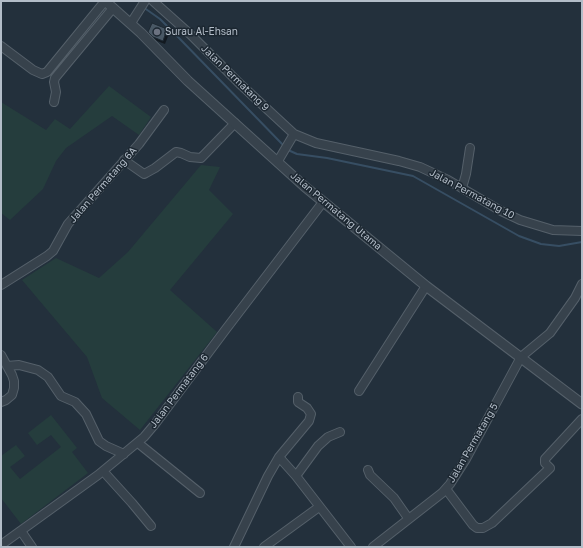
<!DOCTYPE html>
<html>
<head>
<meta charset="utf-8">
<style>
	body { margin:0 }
	#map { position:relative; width:583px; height:548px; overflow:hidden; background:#23303c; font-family:"Golos Text",sans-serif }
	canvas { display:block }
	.frame { position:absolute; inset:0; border:2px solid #b3bdc8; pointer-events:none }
</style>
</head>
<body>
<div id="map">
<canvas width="583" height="548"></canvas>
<div class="frame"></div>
</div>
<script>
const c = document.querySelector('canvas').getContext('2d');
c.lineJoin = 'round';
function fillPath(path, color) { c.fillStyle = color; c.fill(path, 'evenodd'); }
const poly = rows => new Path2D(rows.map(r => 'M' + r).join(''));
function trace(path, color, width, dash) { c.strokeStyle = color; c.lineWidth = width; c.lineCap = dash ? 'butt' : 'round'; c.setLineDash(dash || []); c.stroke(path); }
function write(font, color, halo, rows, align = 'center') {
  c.font = font + ' "Golos Text",sans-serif'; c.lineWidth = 3; c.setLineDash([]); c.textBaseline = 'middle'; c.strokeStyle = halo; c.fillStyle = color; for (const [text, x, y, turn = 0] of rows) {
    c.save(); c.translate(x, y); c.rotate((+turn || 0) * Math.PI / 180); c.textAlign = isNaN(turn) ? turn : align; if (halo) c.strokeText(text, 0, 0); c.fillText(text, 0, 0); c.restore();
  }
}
const green = poly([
	[109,86,151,117,139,135,112,116,66,148,56,161,43,189,10,220,1,213,1,102,46,130,55,119,70,129],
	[201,165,220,167,209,190,233,214,170,290,217,332,140,430,102,398,87,357,22,280,56,258,99,278,128,252],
	[51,415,77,448,72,452,88,473,21,524,1,498,1,456,16,445,25,456,10,467,20,479,61,447,51,435,37,445,28,433]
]);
const shadow = poly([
	[152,24,167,30,169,34,165,44,157,41,152,36,149,32]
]);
const stream = poly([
	[143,7,160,19,178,37,285,147],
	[288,150,297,154,327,158,413,176,519,236,541,244,559,246,582,242]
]);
const building = poly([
	[152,23,167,29,163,41,153,37,148,32,152,23]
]);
const minor = poly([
	[153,1,191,35,239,83,294,134,316,143,399,161,420,167,448,180,501,211,520,220,553,230,582,231],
	[131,23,145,1],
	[1,46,33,70,42,74,47,72,105,1],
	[54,102,56,92,54,82,55,78,113,8],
	[124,160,144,174,146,173,155,168,176,152,181,153,190,157,201,158,235,123],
	[278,161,294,134],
	[462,188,466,174,470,148],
	[1,285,47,256,53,251,68,224,139,144,164,110],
	[1,355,12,375,14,381,14,388,12,395,6,400,1,402],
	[7,366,19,365,38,370,48,377,61,396,75,402,86,414,99,441,106,446,124,454],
	[359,391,426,286],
	[138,443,200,493],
	[279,457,296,476,351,547],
	[368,470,370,475,394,498,408,518],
	[103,471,132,503,151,526],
	[296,476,318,446,328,437,340,432],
	[446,489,473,525,477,528,483,528,492,523,550,468,545,463,545,459,582,419],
	[21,531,32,547],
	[1,545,98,475,144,437,155,424,226,329,323,202],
	[234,547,268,476,279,457,309,421,311,414,307,408,298,402,298,397],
	[264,547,319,507],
	[373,547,442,493,450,484,466,459,521,357,550,333,575,298,582,284]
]);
const tertiary = poly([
	[105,1,141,33,188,81,304,186,426,286,582,404]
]);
const markers = [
	[157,32,4,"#6b7280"]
];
const poiNames = [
	["Surau Al-Ehsan",165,32]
];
const streetNames = [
	["Jalan Permatang 9",235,78,44],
	["Jalan Permatang 6A",103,185,-49],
	["Jalan Permatang 10",472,194,28],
	["Jalan Permatang Utama",336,211,40],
	["Jalan Permatang 6",179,391,-53],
	["Jalan Permatang 5",473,443,-60]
];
fillPath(green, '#253d3d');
fillPath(shadow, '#0007');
trace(stream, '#374e63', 2);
fillPath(building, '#495865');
trace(building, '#1e2933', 1);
trace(minor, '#55606a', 10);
trace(tertiary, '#55606a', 11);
trace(minor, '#37424c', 8);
trace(tertiary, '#37424c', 9);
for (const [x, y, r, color] of markers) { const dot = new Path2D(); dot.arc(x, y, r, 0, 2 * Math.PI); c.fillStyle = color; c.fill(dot); trace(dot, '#1c2731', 1.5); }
write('10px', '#b3bdc8', '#1c2731', poiNames, 'left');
write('10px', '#b3bdc8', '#1c2731', streetNames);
</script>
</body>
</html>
